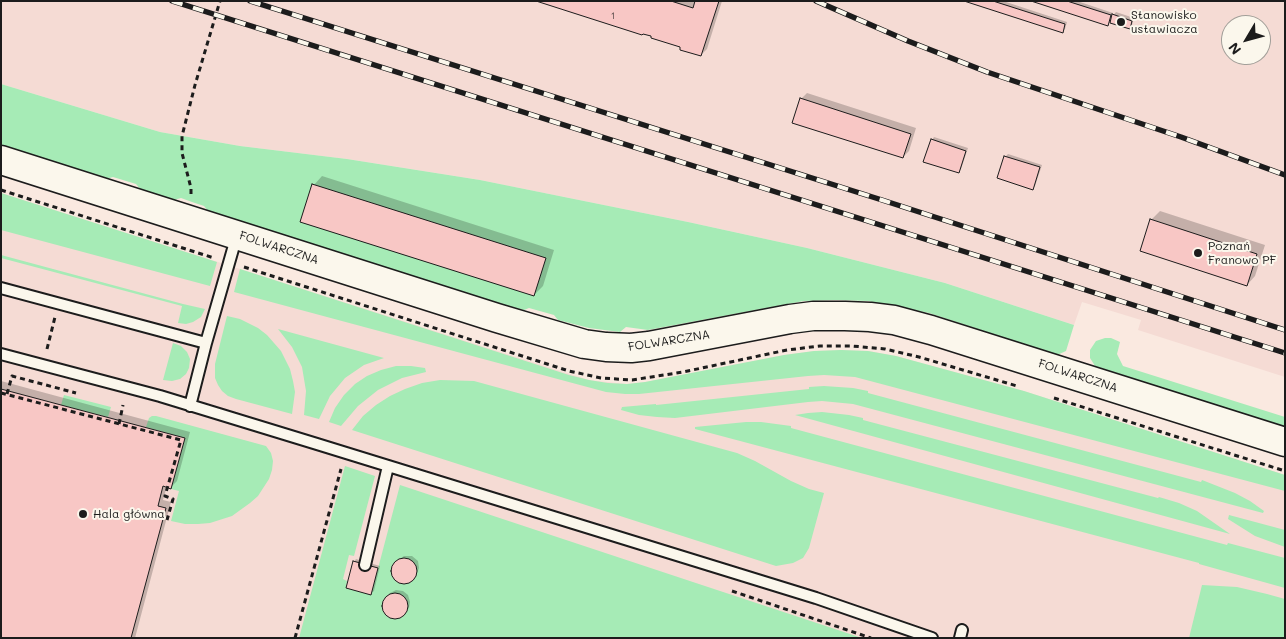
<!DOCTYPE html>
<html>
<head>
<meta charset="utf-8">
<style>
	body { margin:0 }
	#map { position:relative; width:1286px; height:639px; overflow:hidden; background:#fae9e0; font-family:Mali,sans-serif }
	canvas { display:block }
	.frame { position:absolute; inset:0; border:2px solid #1c1c1c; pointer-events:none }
	.north { position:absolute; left:1221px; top:15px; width:50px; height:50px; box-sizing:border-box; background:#fbf7ec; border:1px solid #a29f99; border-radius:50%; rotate:233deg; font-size:14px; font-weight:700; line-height:20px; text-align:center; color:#1c1c1c }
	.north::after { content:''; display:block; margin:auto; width:18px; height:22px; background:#1c1c1c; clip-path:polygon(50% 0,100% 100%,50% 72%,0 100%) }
</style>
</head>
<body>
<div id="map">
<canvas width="1286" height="639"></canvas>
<div class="frame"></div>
<div class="north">N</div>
</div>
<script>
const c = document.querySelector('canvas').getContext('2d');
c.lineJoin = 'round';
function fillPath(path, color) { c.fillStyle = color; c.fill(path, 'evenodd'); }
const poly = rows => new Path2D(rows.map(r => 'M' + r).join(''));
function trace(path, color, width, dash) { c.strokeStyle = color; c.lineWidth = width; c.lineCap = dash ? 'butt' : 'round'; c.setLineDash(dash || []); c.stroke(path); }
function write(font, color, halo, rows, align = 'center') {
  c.font = font + ' Mali,sans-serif'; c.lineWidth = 4; c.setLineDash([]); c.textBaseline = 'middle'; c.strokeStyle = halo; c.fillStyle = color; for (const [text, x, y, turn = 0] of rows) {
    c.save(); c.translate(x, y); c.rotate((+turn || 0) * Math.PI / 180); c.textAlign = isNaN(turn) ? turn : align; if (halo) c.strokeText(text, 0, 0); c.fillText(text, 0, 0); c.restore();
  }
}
const built = poly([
	[1,1,1285,1,1285,377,1138,330,1141,320,1082,302,1074,325,945,283,807,248,688,222,480,180,347,159,240,146,160,132,1,84],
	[1231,25,1261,25,1261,55,1231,55],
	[1,193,589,380,627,384,645,382,784,355,814,351,841,350,869,351,896,356,1024,391,1285,475,1285,638,1,638]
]);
const green = poly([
	[1,84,160,132,240,146,347,159,480,180,688,222,807,248,945,283,1074,325,1066,351,1057,355,929,313,868,301,836,300,804,301,648,330,626,327,620,332,589,328,558,320,554,315,529,308,524,310,495,303,208,211,204,206,192,202,181,198,174,200,141,190,136,184,113,177,106,179,1,146],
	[1,193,217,262,210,286,1,230],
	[1,255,183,304,205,309,201,317,193,322,186,324,178,323,182,306,1,258],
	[240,269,569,375,589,380,608,383,627,384,645,382,784,355,814,351,841,350,868,351,896,356,1024,391,1285,475,1285,491,855,377,824,375,808,376,639,394,625,394,606,392,234,292],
	[227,316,240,319,258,328,267,335,281,351,290,369,293,381,295,392,292,414,236,399,228,396,222,391,218,385,215,378,215,364],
	[278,329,384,358,364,365,345,378,330,396,319,419,304,415,306,391,302,367,292,347],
	[1105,338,1111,338,1120,342,1117,354,1123,366,1285,417,1285,427,1095,366,1090,358,1090,350,1096,341],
	[173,343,181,346,187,352,190,359,189,368,186,374,180,379,172,381,163,380],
	[396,366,411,366,425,368,426,372,402,378,378,390,358,406,341,426,329,422,335,408,344,395,355,384,367,376,381,370],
	[440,380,474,381,737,453,755,461,791,481,809,489,824,493,809,548,803,558,793,563,776,566,352,430,363,416,376,405,390,396,405,389,422,383],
	[824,386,853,388,868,391,868,393,1201,482,1202,480,1235,493,1250,501,1264,511,1263,513,853,404,822,401,808,402,675,418,657,417,639,415,621,410,622,407,656,404,656,405,809,389,809,387],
	[64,395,111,407,108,417,61,405],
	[822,412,849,415,863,418,863,420,1158,498,1159,497,1179,503,1197,511,1230,534,795,415,808,413],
	[152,416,156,416,266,446,271,453,273,461,272,470,269,479,258,496,250,503,232,516,210,523,198,524,185,524,171,521,179,491,171,489,185,438,146,427,149,418],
	[746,422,761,422,791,426,791,428,1227,545,1228,543,1285,558,1285,588,1199,564,1199,563,695,429,695,427],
	[345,466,375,476,354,556,349,555,343,579,347,581,346,588,371,595,400,485,862,638,299,638],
	[1229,515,1285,530,1285,547,1255,536,1228,519],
	[1202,585,1237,587,1267,594,1285,599,1285,638,1189,638]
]);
const shadow = poly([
	[540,1,697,2,722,1,707,49,701,55,652,36],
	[968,1,1003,1,1067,22,1065,29,1063,31],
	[1035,1,1077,1,1113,13,1112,17,1116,12,1134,18,1132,25,1130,28,1110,21,1107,24],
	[807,93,916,128,909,151,903,157,801,99],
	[934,137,968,148,961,169,958,172,932,140],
	[1008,154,1042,165,1035,186,1033,189,1005,157],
	[322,176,554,250,543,286,534,295,314,185],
	[1160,211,1265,245,1255,276,1247,285,1151,220],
	[1,381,190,432,177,481,171,487,167,486,163,500,171,502,135,638,1,638],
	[404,556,412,556,418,561,419,568,416,576,407,583,399,582,394,577,392,570,394,563],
	[356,559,380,566,374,591,371,593,354,562],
	[396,590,403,591,408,595,410,602,409,608,406,611,400,616,394,618,387,615,383,610,383,603,390,593]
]);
const building = poly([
	[536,1,671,1,693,8,695,1,719,1,701,56,680,50,680,47,651,38,651,36,643,34,642,35,536,1],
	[964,1,993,1,1065,24,1063,33,964,1],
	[1031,1,1067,1,1111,15,1108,26,1031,1],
	[1112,14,1132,21,1130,29,1110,23,1112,14],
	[800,98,911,134,903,158,792,123,800,98],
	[931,139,966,151,959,173,923,162,931,139],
	[1004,156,1040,167,1033,190,997,178,1004,156],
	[312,184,546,258,534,296,300,222,312,184],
	[1150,219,1257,254,1247,286,1140,251,1150,219],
	[1,389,185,438,171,489,163,486,158,506,166,508,131,638,1,638,1,389],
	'391 571a13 13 0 1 1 26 0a13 13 0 1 1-26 0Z',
	[353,561,378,568,371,595,346,588,353,561],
	'382 606a13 13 0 1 1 26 0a13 13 0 1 1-26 0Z'
]);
const path = poly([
	[1,190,214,258],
	[191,194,191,188,182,153,182,136,195,85,220,1],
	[244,267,569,371,601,378,632,380,683,372,787,350,820,346,852,346,885,349,919,357,1017,386],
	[47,349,55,317],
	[1,393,181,440,165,496,173,499,167,520],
	[7,394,12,376,76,393],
	[1054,398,1285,471],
	[119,424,123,405],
	[732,591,871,638],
	[295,638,341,469]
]);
const lane = poly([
	[1,288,206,343],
	[1,354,160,396,317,444,816,598,932,638],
	[190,406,206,343,237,235],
	[365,565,388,466],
	[960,638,962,630]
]);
const secondary = poly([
	[1,160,497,318,584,344,606,347,631,348,649,346,790,319,813,316,845,316,870,317,894,320,931,330,1285,442]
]);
const rail = poly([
	[172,1,1285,353],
	[250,1,882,200,1285,330],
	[816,1,908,41,987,72,1181,137,1285,175]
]);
const markers = [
	[1121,22,5,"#1c1c1c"],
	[1198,253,5,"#1c1c1c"],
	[83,514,5,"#1c1c1c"]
];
const numberNames = [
	["1",613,16]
];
const poiNames = [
	["Stanowisko",1131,15],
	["ustawiacza",1131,29],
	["Poznań",1208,246],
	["Franowo PF",1208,260],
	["Hala główna",93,514]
];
const streetNames = [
	["FOLWARCZNA",279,248,18],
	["FOLWARCZNA",669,341,-9],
	["FOLWARCZNA",1078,376,18]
];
fillPath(built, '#f5dbd4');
fillPath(green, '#a6ebb6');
fillPath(shadow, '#0003');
fillPath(building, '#f8c7c5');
trace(building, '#1c1c1c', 1);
trace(lane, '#1c1c1c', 14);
trace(secondary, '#1c1c1c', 31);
trace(path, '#1c1c1c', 3, [5, 4]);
trace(lane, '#fbf7ec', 10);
trace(secondary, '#fbf7ec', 28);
trace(rail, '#1c1c1c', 5.5);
trace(rail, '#fbf7ec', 4, [11]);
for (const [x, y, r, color] of markers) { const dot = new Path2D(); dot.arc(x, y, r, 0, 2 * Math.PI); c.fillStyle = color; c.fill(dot); trace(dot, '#fbf7ec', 2); }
write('10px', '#534746', null, numberNames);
write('12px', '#1c1c1c', '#fbf7ec', poiNames, 'left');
write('12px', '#1c1c1c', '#fbf7ec', streetNames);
</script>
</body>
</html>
